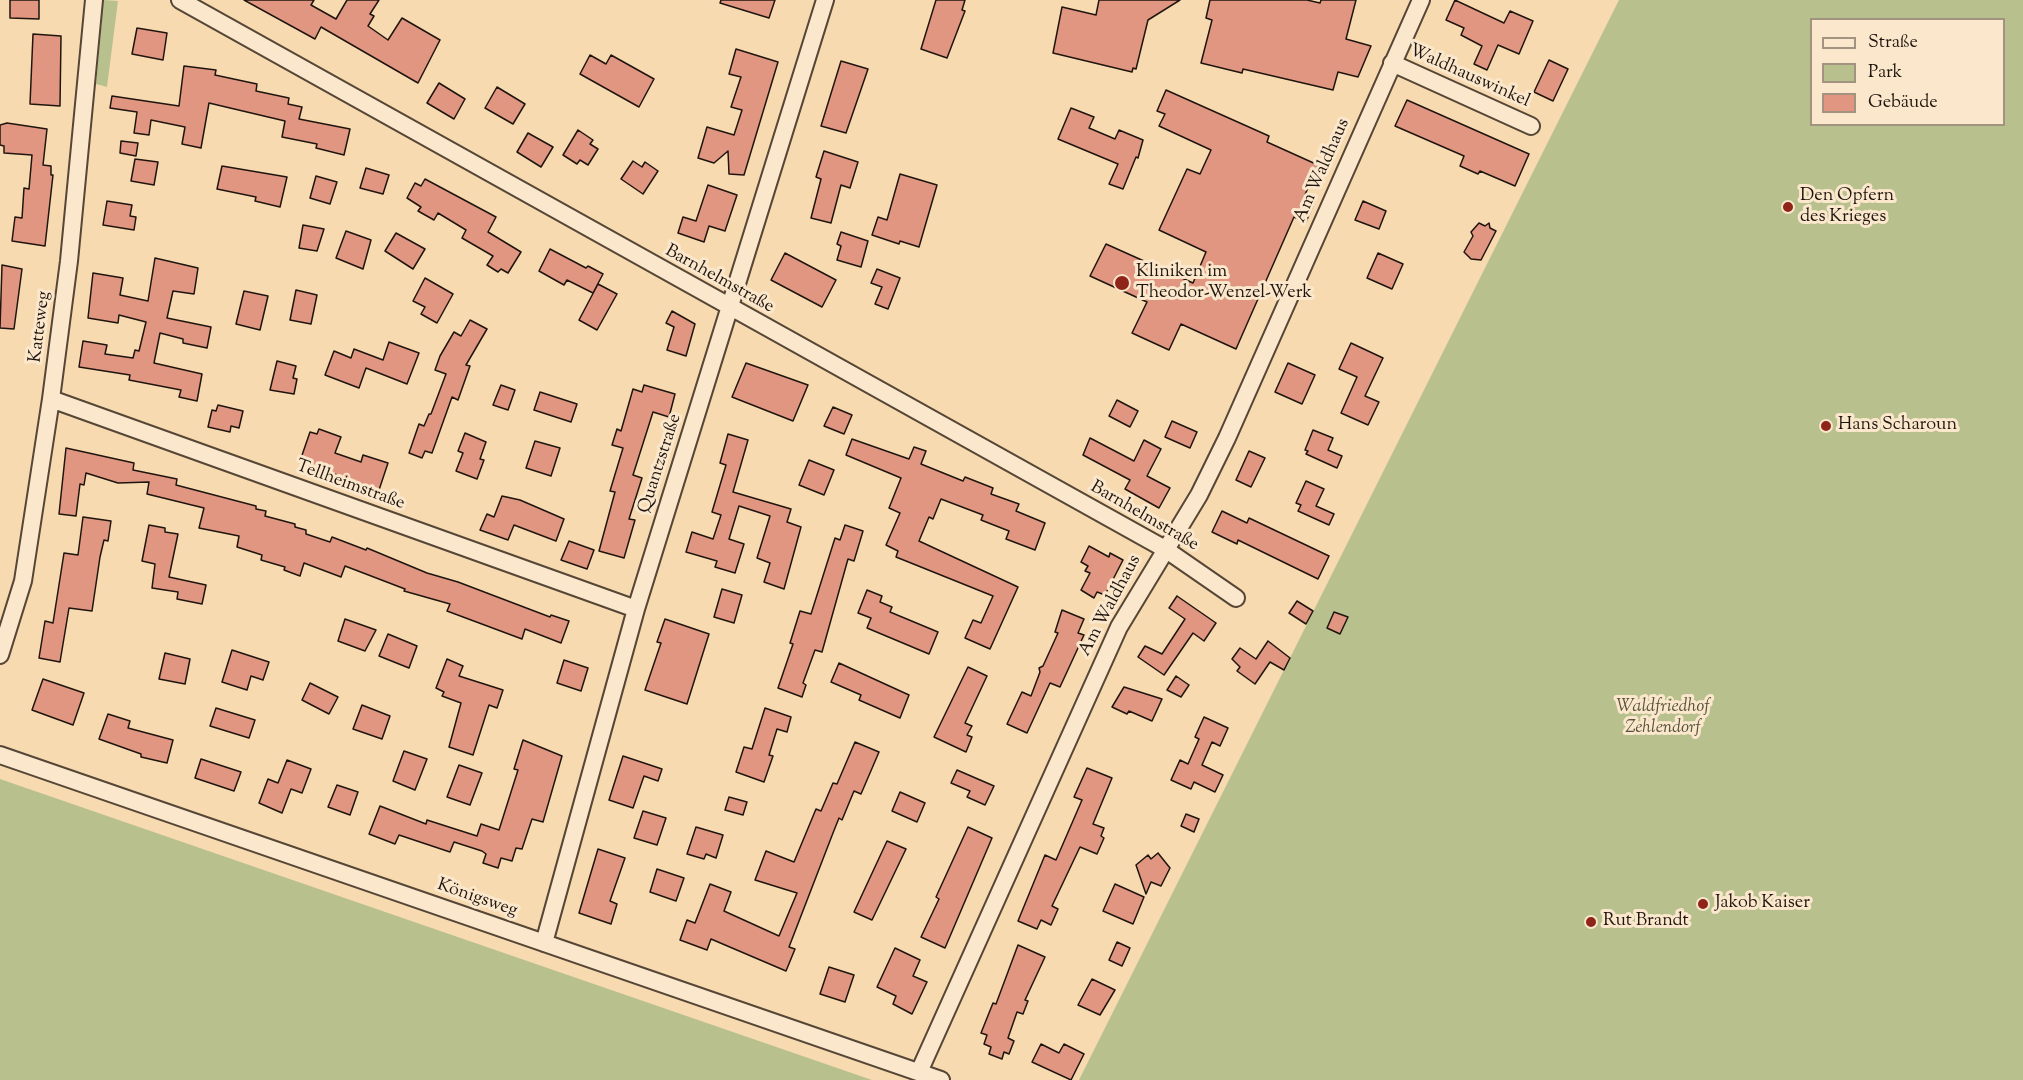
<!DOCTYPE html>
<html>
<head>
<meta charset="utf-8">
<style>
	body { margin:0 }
	#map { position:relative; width:2023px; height:1080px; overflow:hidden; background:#f8dab0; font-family:"Sorts Mill Goudy",serif }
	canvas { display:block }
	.legend { position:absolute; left:1810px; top:18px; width:195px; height:108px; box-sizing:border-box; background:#fae7cc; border:2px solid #a29380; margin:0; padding:8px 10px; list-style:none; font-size:18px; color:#1f150e }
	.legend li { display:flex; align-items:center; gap:12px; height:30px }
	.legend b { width:30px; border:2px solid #a29380 }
</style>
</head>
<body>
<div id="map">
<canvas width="2023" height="1080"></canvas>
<ul class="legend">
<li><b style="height:8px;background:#fae7cc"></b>Straße</li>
<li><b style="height:16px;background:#b8c18e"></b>Park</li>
<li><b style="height:16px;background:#e09681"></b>Gebäude</li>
</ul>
</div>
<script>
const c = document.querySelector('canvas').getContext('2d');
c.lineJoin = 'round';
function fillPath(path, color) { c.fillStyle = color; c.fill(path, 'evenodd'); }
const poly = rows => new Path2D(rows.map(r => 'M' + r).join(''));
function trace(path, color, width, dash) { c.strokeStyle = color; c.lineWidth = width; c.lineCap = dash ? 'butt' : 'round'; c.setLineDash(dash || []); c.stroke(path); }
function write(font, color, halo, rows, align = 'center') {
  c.font = font + ' "Sorts Mill Goudy",serif'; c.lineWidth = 6; c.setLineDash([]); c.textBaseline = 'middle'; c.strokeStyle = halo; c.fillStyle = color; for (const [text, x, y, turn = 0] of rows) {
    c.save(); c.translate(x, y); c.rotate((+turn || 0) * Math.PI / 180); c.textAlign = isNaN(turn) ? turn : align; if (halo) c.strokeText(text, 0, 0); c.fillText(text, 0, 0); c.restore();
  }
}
const green = poly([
	[104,0,118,1,107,87,96,84,102,20,99,13],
	[1619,0,2023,0,2023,1080,1079,1080],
	[1812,20,2004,20,2004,124,1812,124],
	[0,779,872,1080,0,1080]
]);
const building = poly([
	[10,0,39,0,39,19,10,18,10,0],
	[244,0,314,0,311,5,336,19,347,0,379,0,370,14,374,16,368,26,388,40,402,18,440,40,418,83,321,27,315,39,244,0],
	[721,0,775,0,769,18,720,3,721,0],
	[936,0,965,0,962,10,965,11,947,58,921,49,936,0],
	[1099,0,1180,0,1148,20,1136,69,1133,68,1132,72,1053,53,1062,7,1096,15,1099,0],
	[1210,0,1307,0,1320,3,1321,0,1356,0,1346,39,1371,46,1358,77,1338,72,1333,90,1243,69,1242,73,1201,63,1212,20,1206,18,1210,0],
	[1455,0,1504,23,1510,11,1533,21,1519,54,1498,45,1487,70,1474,64,1482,46,1461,35,1464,28,1446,20,1455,0],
	[137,28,167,33,163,60,132,54,137,28],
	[33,34,61,36,60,106,30,104,33,34],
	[736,49,778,62,744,175,729,174,728,151,714,163,698,158,707,127,734,135,742,110,731,107,741,77,729,74,736,49],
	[590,55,606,64,611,55,654,79,639,107,580,74,590,55],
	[1549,60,1568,69,1553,101,1534,92,1549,60],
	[841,61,868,69,846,133,821,126,841,61],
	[184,66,216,70,215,75,257,84,256,91,289,98,288,104,302,107,299,119,350,129,344,155,316,148,317,144,282,137,285,121,209,103,201,148,182,144,185,127,151,120,149,135,134,133,137,112,110,108,112,96,179,106,184,66],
	[439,83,465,99,454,119,427,103,439,83],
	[497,87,525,104,513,124,485,108,497,87],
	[1166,90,1269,136,1267,142,1318,165,1304,197,1315,201,1306,222,1294,217,1236,349,1181,324,1169,350,1132,333,1147,302,1090,276,1106,244,1193,283,1206,252,1159,230,1187,169,1200,174,1211,150,1159,126,1165,114,1157,111,1166,90],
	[1407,100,1529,154,1515,186,1480,171,1478,174,1460,166,1464,156,1395,126,1407,100],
	[1071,108,1094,117,1089,128,1115,139,1119,130,1143,140,1138,158,1136,157,1123,189,1109,184,1118,164,1058,139,1071,108],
	[7,123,47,129,43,165,51,166,51,175,53,175,45,246,12,241,15,217,22,218,24,188,29,189,32,155,4,153,4,146,0,145,0,125,7,123],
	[578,130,593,140,590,144,598,149,588,165,580,160,577,164,563,155,578,130],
	[528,133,553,147,541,167,517,152,528,133],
	[121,141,138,143,136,156,120,153,121,141],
	[824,151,858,162,850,188,841,185,831,223,811,218,821,179,816,177,824,151],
	[135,159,158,162,154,185,131,181,135,159],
	[633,161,642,167,645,162,658,171,643,194,621,179,633,161],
	[222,166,287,177,280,207,255,201,256,197,217,189,222,166],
	[366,168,389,175,383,194,360,188,366,168],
	[900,174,937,185,919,247,900,241,899,244,872,235,878,217,887,220,900,174],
	[316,176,337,182,330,204,310,198,316,176],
	[425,179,496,217,488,232,521,252,508,273,501,269,498,272,487,265,493,256,462,238,466,230,438,213,434,220,418,211,421,207,407,198,415,183,421,186,425,179],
	[708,185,737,195,725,231,709,226,704,242,678,233,683,217,696,221,708,185],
	[107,201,132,205,130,216,136,217,134,230,103,225,107,201],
	[1363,201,1386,211,1379,229,1355,220,1363,201],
	[1479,223,1485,226,1489,223,1490,228,1496,231,1481,260,1471,259,1464,252,1473,236,1471,232,1479,223],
	[303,225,324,229,317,251,299,248,303,225],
	[346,231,371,240,363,269,336,258,346,231],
	[841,232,868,241,861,267,837,260,841,246,837,244,841,232],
	[396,233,425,249,413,269,385,251,396,233],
	[550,249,586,268,588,266,603,274,593,293,567,280,564,285,539,271,550,249],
	[785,253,836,280,822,307,771,280,785,253],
	[1378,253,1403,264,1392,289,1367,278,1378,253],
	[155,258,198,268,194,294,173,291,167,318,211,327,207,348,183,343,183,339,160,333,154,363,202,374,197,401,179,397,181,390,129,380,130,375,79,367,83,341,107,345,105,354,133,358,135,350,139,351,146,322,119,315,118,323,88,318,93,273,123,278,120,295,148,301,155,258],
	[2,265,22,269,14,329,0,328,2,265],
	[877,269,900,278,888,309,875,304,882,287,871,283,877,269],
	[425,278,453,294,437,323,421,314,425,307,413,301,425,278],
	[598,284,617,294,597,330,579,320,598,284],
	[296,290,317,295,311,324,290,320,296,290],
	[244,291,268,296,260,330,236,324,244,291],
	[672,311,695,324,686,356,667,350,674,327,666,323,672,311],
	[470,320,487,329,466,365,470,366,458,400,452,397,432,453,425,451,422,458,409,453,419,424,424,426,429,414,431,414,446,374,435,370,440,356,454,332,461,336,470,320],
	[389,342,419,353,407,384,366,368,359,388,325,375,334,351,351,358,354,349,383,360,389,342],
	[1351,343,1383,358,1365,396,1379,402,1368,425,1341,413,1357,377,1339,369,1351,343],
	[277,361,296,366,293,378,297,379,294,394,270,390,277,361],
	[746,363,808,385,793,421,732,397,746,363],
	[1288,363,1315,375,1302,404,1275,392,1288,363],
	[501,385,515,390,508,410,493,405,501,385],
	[644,385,675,394,669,417,653,412,633,475,642,478,629,519,635,520,624,558,599,551,615,492,610,491,623,448,612,445,617,429,621,431,633,389,642,392,644,385],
	[540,392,577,404,571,422,534,410,540,392],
	[1117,400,1138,411,1130,427,1109,416,1117,400],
	[218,405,243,411,239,428,231,426,230,432,208,427,212,410,216,411,218,405],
	[833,407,852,415,844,434,824,426,833,407],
	[1172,421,1197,432,1190,448,1165,437,1172,421],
	[319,429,341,437,335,453,361,462,363,455,388,463,377,496,343,485,345,478,300,461,310,432,317,434,319,429],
	[1313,430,1333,438,1328,450,1342,456,1337,468,1306,454,1308,451,1305,450,1313,430],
	[465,433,486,442,480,459,484,460,477,479,456,471,463,453,458,451,465,433],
	[728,434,748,440,733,492,791,509,787,522,801,527,784,589,764,582,770,563,757,558,770,516,739,506,729,539,744,544,735,573,715,567,717,561,686,552,692,532,713,539,721,515,712,512,726,465,720,463,728,434],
	[1090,438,1134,461,1144,440,1161,449,1147,476,1170,488,1159,508,1125,489,1130,480,1083,455,1090,438],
	[852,439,909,459,914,447,926,451,921,464,963,481,965,477,993,488,991,494,1019,504,1016,511,1045,523,1035,550,1006,539,1009,531,981,520,983,515,941,499,933,519,929,517,919,541,1018,587,990,649,965,638,973,620,981,623,993,596,896,557,898,551,886,545,900,513,889,508,901,478,846,455,852,439],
	[535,441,560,448,551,476,526,468,535,441],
	[66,448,134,463,133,470,177,479,176,485,256,506,256,509,266,511,265,516,295,524,295,527,306,530,306,534,330,542,332,537,366,550,367,548,427,573,458,582,550,617,551,615,569,621,561,643,525,629,522,639,447,611,450,604,404,591,405,589,345,566,341,577,304,563,300,576,284,570,285,567,261,560,262,555,237,547,239,536,199,528,204,508,147,494,149,482,118,483,86,473,84,485,80,484,76,516,59,514,66,448],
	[1249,451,1265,458,1251,487,1236,480,1249,451],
	[809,460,834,470,824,495,799,485,809,460],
	[1306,481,1324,489,1316,506,1334,514,1329,525,1298,511,1301,505,1296,503,1306,481],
	[502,496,520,500,564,519,556,541,514,525,508,540,480,530,487,514,494,517,502,496],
	[1222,511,1247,523,1249,518,1329,556,1318,579,1238,540,1237,544,1212,532,1222,511],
	[83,517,111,521,108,541,104,540,100,557,92,611,69,608,60,662,39,658,45,621,53,623,64,553,78,555,83,517],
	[149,525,165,528,165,532,178,534,169,577,206,585,202,604,177,599,178,592,152,588,155,564,142,561,149,525],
	[845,525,863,531,854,561,848,559,822,652,815,650,803,683,806,685,802,697,778,688,793,644,790,643,800,611,811,614,835,538,840,540,845,525],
	[569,541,594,550,587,569,561,560,569,541],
	[1089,546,1109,557,1110,553,1123,560,1105,595,1097,592,1094,598,1081,590,1090,573,1085,571,1088,566,1081,562,1089,546],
	[722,589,742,595,734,623,714,617,722,589],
	[867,590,882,596,880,602,892,607,890,612,938,632,929,654,867,628,871,618,858,613,867,590],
	[1177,596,1216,623,1204,641,1193,633,1164,675,1138,657,1145,646,1162,654,1185,619,1169,608,1177,596],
	[1297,601,1313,611,1306,624,1289,613,1297,601],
	[1062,610,1084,619,1078,633,1084,635,1060,687,1050,683,1027,733,1007,724,1022,692,1031,696,1040,672,1039,668,1043,666,1058,633,1055,632,1062,610],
	[1334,612,1348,617,1340,634,1327,628,1334,612],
	[345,619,376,630,365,651,338,641,345,619],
	[665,619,709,634,687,704,645,690,661,643,657,642,665,619],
	[388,634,417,646,409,668,379,656,388,634],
	[1268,641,1290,658,1284,670,1270,662,1255,684,1237,671,1240,667,1232,659,1240,648,1256,659,1268,641],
	[232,650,269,662,263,680,251,676,247,690,222,682,232,650],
	[165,653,190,659,185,684,159,679,165,653],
	[447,659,463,666,459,676,503,690,497,708,489,705,473,755,449,747,461,703,442,696,444,692,436,688,447,659],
	[564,660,588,668,581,691,557,683,564,660],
	[839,663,909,695,900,718,859,700,861,695,831,682,839,663],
	[968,667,987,676,965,723,972,726,967,735,972,737,966,752,934,737,968,667],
	[1176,676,1189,685,1181,697,1167,690,1176,676],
	[43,679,84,693,73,725,32,710,43,679],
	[310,683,338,697,329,714,302,700,310,683],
	[1124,687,1162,699,1152,721,1129,711,1127,714,1112,707,1124,687],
	[362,705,390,716,382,739,353,729,362,705],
	[216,708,255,720,249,738,210,726,216,708],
	[765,708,791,717,787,732,777,729,769,755,773,756,764,782,736,772,744,747,752,749,765,708],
	[108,714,130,721,128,728,173,740,167,763,141,757,141,754,99,739,108,714],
	[1204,717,1228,728,1220,746,1212,742,1202,765,1223,775,1215,792,1194,782,1191,789,1171,780,1180,760,1188,764,1199,739,1195,737,1204,717],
	[523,740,562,756,543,822,532,819,522,849,516,848,512,861,501,858,498,868,483,863,486,854,482,851,454,842,450,852,399,835,395,844,369,834,380,806,426,824,427,820,477,836,481,824,499,830,518,770,514,769,523,740],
	[855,742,879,752,861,794,854,791,842,820,839,818,833,833,789,947,795,949,786,971,711,939,707,950,680,940,687,920,695,923,710,884,731,892,724,911,779,936,797,893,755,880,766,851,794,862,816,809,821,811,833,783,837,784,855,742],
	[404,751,427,759,415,790,393,781,404,751],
	[623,756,662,769,658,781,644,776,633,808,609,800,623,756],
	[201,759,241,772,234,791,195,778,201,759],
	[287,760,311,769,302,793,291,789,282,813,259,803,268,779,278,783,287,760],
	[459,765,482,773,470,805,447,797,459,765],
	[1087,768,1112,778,1093,824,1104,828,1101,836,1104,838,1097,854,1080,847,1052,906,1058,909,1051,925,1041,920,1037,929,1018,921,1045,855,1056,860,1082,800,1074,797,1087,768],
	[957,770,994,786,985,805,967,797,970,791,951,783,957,770],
	[337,785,358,792,350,815,328,807,337,785],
	[900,792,925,803,917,822,892,811,900,792],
	[729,797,747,802,743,815,725,810,729,797],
	[643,811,666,818,657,845,634,838,643,811],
	[1186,814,1199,819,1194,832,1181,826,1186,814],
	[696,827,723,835,716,858,706,854,704,859,687,854,696,827],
	[968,827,992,838,945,948,921,937,939,899,936,897,968,827],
	[887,841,906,849,872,920,854,912,887,841],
	[598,849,625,858,610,901,617,904,611,924,579,913,598,849],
	[1158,853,1170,868,1161,886,1151,882,1146,894,1136,865,1148,855,1151,859,1158,853],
	[657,869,684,878,676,901,650,892,657,869],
	[1115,884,1144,897,1133,924,1103,911,1115,884],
	[1117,942,1130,948,1122,966,1109,960,1117,942],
	[1018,945,1045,957,1025,1000,1028,1001,1023,1014,1017,1012,1008,1038,1014,1041,1009,1054,1004,1052,1002,1059,989,1054,991,1047,984,1044,987,1035,981,1033,993,1003,996,1004,1018,945],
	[895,948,920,960,913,976,927,982,912,1014,893,1004,896,996,877,987,895,948],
	[829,967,854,975,845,1002,820,994,829,967],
	[1092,979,1115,990,1100,1015,1078,1005,1092,979],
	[1041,1044,1059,1053,1064,1044,1084,1054,1071,1080,1032,1062,1041,1044]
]);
const street = poly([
	[180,0,1165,549,1236,598],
	[1392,63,1531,126],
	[51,399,636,609],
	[0,655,23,581,51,399,69,261,94,0],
	[0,755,941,1080],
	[544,943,636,609,825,0],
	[919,1072,1119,627,1199,495,1227,438,1421,0]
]);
const markers = [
	[1788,207,6,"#8f2418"],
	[1122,283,8,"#8f2418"],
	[1826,426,6,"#8f2418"],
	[1703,904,6,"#8f2418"],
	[1591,922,6,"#8f2418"]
];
const streetNames = [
	["Waldhauswinkel",1469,77,24],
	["Am Waldhaus",1323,171,-66],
	["Barnhelmstraße",719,280,29],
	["Katteweg",41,327,-83],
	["Quantzstraße",661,464,-72],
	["Tellheimstraße",350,486,20],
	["Barnhelmstraße",1144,517,30],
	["Am Waldhaus",1111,606,-62],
	["Königsweg",477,899,19]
];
const poiNames = [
	["Den Opfern",1800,197],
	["des Krieges",1800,218],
	["Kliniken im",1136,273],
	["Theodor-Wenzel-Werk",1136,294],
	["Hans Scharoun",1838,426],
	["Jakob Kaiser",1715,904],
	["Rut Brandt",1603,922]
];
const parkNames = [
	["Waldfriedhof",1663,708],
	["Zehlendorf",1663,729]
];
fillPath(green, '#b8c18e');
fillPath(building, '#e09681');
trace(building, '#1f150e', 1.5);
trace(street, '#554636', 20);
trace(street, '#fae7cc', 16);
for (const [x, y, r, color] of markers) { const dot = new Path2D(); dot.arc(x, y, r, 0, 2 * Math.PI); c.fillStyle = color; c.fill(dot); trace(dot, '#fae7cc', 2); }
write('18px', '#1f150e', '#fae7cc', streetNames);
write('18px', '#1f150e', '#fae7cc', poiNames, 'left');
write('italic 18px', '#55513b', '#fae7cc', parkNames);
</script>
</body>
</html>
